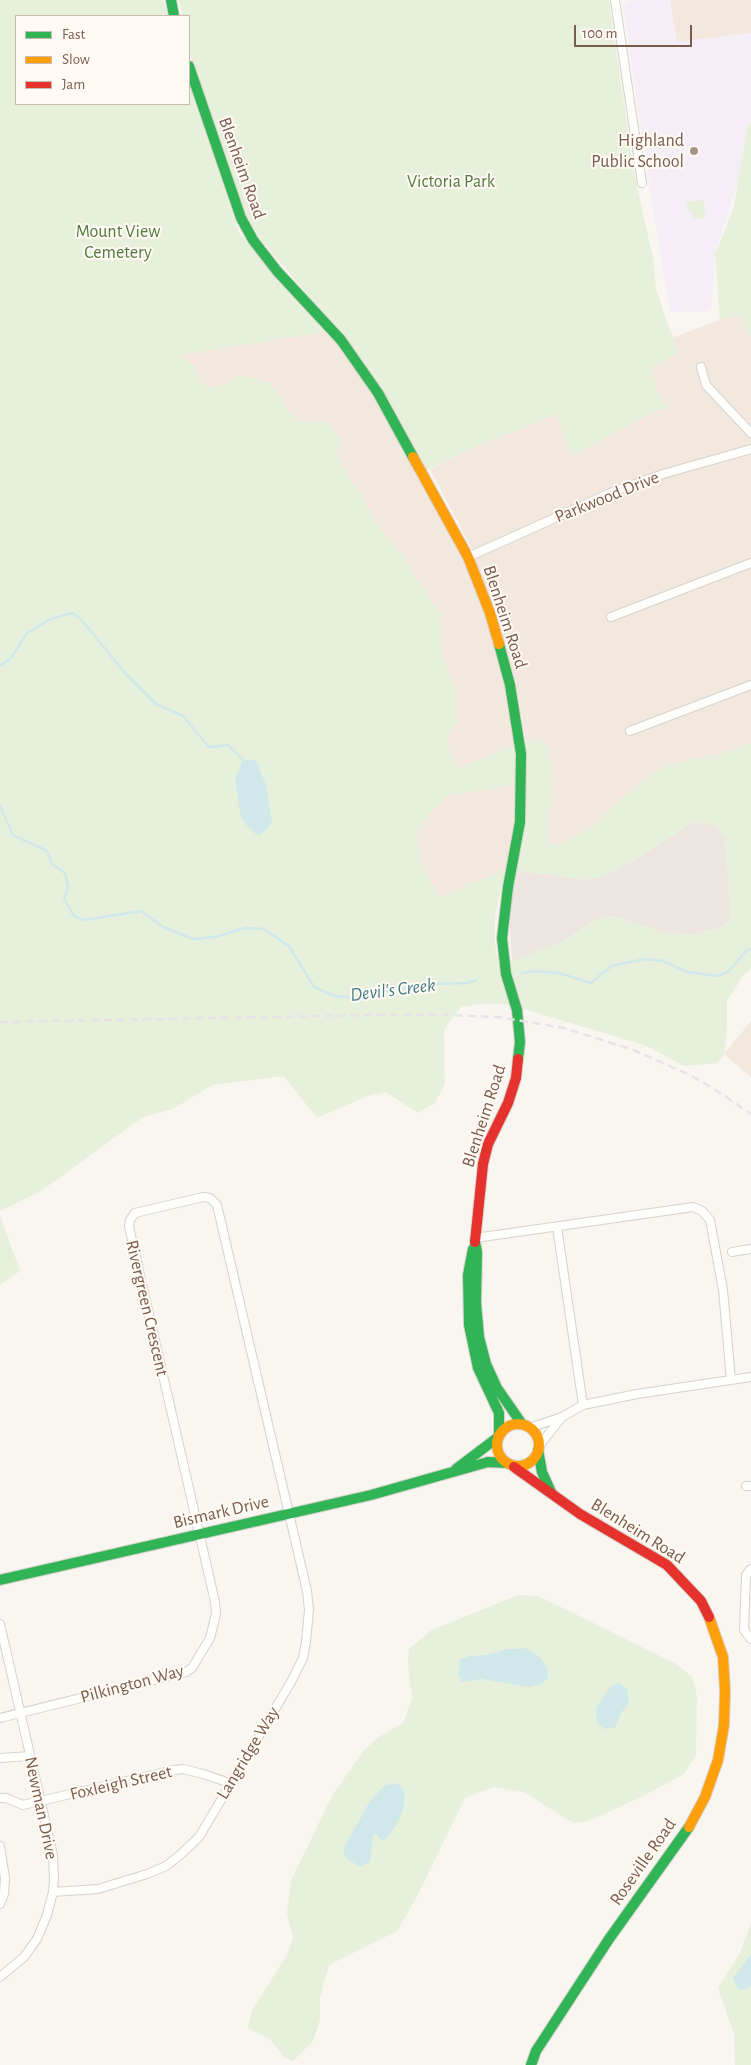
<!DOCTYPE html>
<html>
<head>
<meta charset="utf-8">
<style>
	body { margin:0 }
	#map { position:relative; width:751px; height:2065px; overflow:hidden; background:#f9f5f0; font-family:"Alegreya Sans",sans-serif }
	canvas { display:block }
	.legend { position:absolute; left:15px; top:15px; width:175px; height:90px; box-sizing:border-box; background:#fffaf3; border:1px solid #cabbb1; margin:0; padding:6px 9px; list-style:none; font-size:15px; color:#7a5c4d }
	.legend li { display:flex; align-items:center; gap:10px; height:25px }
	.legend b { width:25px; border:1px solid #cabbb1 }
	.scale { position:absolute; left:574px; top:25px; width:118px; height:22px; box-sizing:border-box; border:2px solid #7a5c4d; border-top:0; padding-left:6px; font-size:15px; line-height:18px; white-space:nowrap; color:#7a5c4d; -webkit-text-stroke:4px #fffaf3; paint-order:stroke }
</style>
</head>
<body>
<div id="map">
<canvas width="751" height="2065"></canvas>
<ul class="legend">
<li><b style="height:6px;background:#30b455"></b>Fast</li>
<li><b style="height:6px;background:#ff9f0a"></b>Slow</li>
<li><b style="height:6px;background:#e5322d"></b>Jam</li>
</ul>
<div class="scale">100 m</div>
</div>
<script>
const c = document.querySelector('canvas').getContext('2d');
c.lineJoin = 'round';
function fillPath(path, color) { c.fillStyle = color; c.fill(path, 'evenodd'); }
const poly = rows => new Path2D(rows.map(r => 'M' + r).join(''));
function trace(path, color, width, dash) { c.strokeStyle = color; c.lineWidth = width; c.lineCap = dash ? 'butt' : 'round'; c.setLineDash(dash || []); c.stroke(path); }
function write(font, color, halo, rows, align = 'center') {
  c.font = font + ' "Alegreya Sans",sans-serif'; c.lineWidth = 4; c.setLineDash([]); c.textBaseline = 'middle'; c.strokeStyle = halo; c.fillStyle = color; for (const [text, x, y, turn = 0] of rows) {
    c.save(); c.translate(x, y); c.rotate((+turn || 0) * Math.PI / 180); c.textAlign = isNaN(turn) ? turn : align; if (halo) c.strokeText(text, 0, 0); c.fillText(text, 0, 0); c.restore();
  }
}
const residential = poly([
	[670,0,751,0,751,33,677,42],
	[739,316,751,336,751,743,728,752,665,765,629,792,593,825,557,846,547,841,552,788,540,738,526,742,516,683,470,545,430,469,491,439,558,412,667,407,642,368,661,342,720,320],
	[331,329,378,393,468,557,490,613,521,754,512,867,440,897,398,822,270,384,188,389,181,355],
	[751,1021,751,1077,724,1054]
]);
const industrial = poly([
	[705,822,719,828,725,839,731,917,725,925,693,935,665,933,613,916,599,918,565,940,512,962,509,916,515,870,588,880,604,876,637,859,690,824]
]);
const education = poly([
	[635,0,670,0,677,42,751,33,751,122,747,128,740,174,715,255,711,311,670,312,650,189,623,6,627,1]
]);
const green = poly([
	[0,0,163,0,168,16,16,16,16,104,189,104,189,83,240,235,251,242,330,322,248,224,195,72,189,49,189,16,182,16,179,0,609,0,634,173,653,258,656,289,667,322,679,352,650,369,659,394,668,407,649,414,572,457,557,414,475,447,418,474,336,330,181,355,194,366,201,383,216,388,241,375,270,383,297,421,329,422,340,438,337,455,381,529,404,557,441,616,442,653,456,690,456,720,448,738,451,756,461,768,511,746,540,738,549,748,552,788,547,842,557,846,593,825,629,792,665,765,728,752,751,743,751,968,743,976,727,1001,727,1028,724,1054,717,1063,684,1066,647,1046,527,1010,503,1004,480,1004,461,1007,444,1029,445,1084,435,1103,418,1113,386,1092,370,1095,317,1118,284,1076,212,1085,173,1109,143,1117,41,1191,0,1211],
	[524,784,515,870,588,880,604,876,637,859,690,824,705,822,719,828,725,839,731,917,725,925,693,935,665,933,613,916,599,918,565,940,499,966,495,944,495,916,506,869,440,897,421,863,417,836,431,812,449,795],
	[751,122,751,336,739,316,720,320,715,255,734,207,747,128],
	[700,200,704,202,705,216,703,218,695,219,693,217,691,210,687,210,686,205,687,202],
	[0,1215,20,1271,0,1285],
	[518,1595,537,1596,561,1607,676,1664,692,1677,697,1696,696,1755,684,1774,641,1797,589,1821,573,1823,524,1792,493,1787,465,1798,414,1902,397,1931,329,1965,320,1998,320,2020,313,2041,293,2061,285,2058,270,2039,248,2028,252,2010,286,1957,293,1939,287,1913,291,1881,332,1796,364,1750,379,1737,403,1723,412,1698,408,1664,409,1649,430,1631],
	[526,1648,539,1656,547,1667,499,1681,480,1679,469,1656,486,1655,507,1649],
	[611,1686,629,1703,620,1715,616,1727,607,1694],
	[399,1783,377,1834,373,1835,371,1843,343,1851,370,1801,385,1785],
	[751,1923,751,2065,735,2065,734,2034,718,1988,740,1953]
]);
const water = poly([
	[243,760,256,760,266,785,272,821,266,830,258,836,248,827,241,817,235,779],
	[526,1648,539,1656,547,1667,548,1678,542,1684,530,1687,481,1679,462,1682,458,1675,460,1659,469,1656,486,1655,507,1649],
	[619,1683,627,1689,629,1703,620,1715,616,1727,605,1729,597,1724,596,1708,611,1686],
	[399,1783,405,1793,403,1810,396,1826,385,1840,381,1840,377,1834,373,1835,370,1862,360,1867,347,1859,343,1851,348,1840,370,1801,385,1785],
	[751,1954,751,1986,746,1989,738,1990,733,1978]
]);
const stream = poly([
	[0,666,11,658,27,633,51,619,72,613,80,618,125,673,156,704,183,716,209,747,228,745,243,760],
	[0,806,13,835,47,851,52,864,65,873,68,887,64,899,74,916,84,920,141,911,163,927,193,939,215,937,245,928,264,929,289,946,314,987,335,996,359,998,397,988,415,989,431,984,467,983,476,980],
	[522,973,535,971,559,973,591,983,611,966,645,959,663,961,688,972,718,976,729,971,746,951,751,949]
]);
const street = poly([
	[615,0,642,183],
	[701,367,706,385,751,433],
	[468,557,615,491,663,474,751,449],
	[611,617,751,563],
	[630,731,751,685],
	[475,1238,693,1207,702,1211,710,1220,723,1290,731,1380],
	[732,1252,751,1249],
	[583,1405,637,1394,751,1377],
	[529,1428,562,1417,583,1405,557,1227],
	[539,1446,562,1417],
	[746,1486,751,1486],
	[751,1569,746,1575,744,1630,751,1639],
	[0,1624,53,1855,54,1879,53,1892,47,1915,37,1939,24,1957,0,1977],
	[0,1718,186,1672,192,1668,210,1638,216,1614,215,1602,129,1227,130,1220,135,1213,203,1197,210,1198,217,1205,307,1591,309,1610,306,1642,303,1658,291,1682,199,1837,180,1855,166,1866,147,1874,98,1889,53,1892],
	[0,1758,30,1756],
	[0,1798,6,1798,23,1805,174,1770,183,1769,203,1774,230,1783],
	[0,1846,5,1878,4,1894,0,1904]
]);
const fast = poly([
	[171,0,174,16],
	[189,66,241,218,253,240,277,271,341,340,378,393,413,457],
	[499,644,510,685,521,754,520,822,508,887,502,938,506,974,517,1010,520,1042,518,1059],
	[475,1242,477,1252,476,1303,479,1337,486,1364,497,1388,522,1424],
	[473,1249,468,1275,469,1325,478,1368,499,1413,499,1433],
	[538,1450,542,1472,551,1492],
	[456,1469,497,1438],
	[0,1580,371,1495,488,1462,507,1463],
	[531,2065,536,2051,609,1939,689,1827]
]);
const slow = poly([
	[413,457,468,557,490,613,499,644],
	'497 1445a21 21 0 1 1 42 0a21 21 0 1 1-42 0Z',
	[689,1827,705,1797,718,1760,724,1725,725,1691,723,1657,709,1617]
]);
const jam = poly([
	[475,1242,483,1164,488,1144,508,1103,516,1078,518,1059],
	[514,1467,580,1514,667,1565,701,1601,709,1617]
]);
const rail = poly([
	[0,1022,376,1015,445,1015,498,1017,564,1028,631,1049,688,1074,711,1087,751,1114]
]);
const markers = [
	[694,151,5,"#a69286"]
];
const poiNames = [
	["Highland",684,141],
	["Public School",684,162]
];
const streetNames = [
	["Blenheim Road",242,168,70],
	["Parkwood Drive",607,497,-22],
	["Blenheim Road",505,617,72],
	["Blenheim Road",484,1116,-72],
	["Rivergreen Crescent",147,1308,77],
	["Bismark Drive",221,1512,-13],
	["Blenheim Road",638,1531,32],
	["Pilkington Way",132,1684,-15],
	["Langridge Way",248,1753,-59],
	["Foxleigh Street",121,1783,-13],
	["Newman Drive",41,1808,78],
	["Roseville Road",643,1862,-55]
];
const parkNames = [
	["Victoria Park",451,182],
	["Mount View",118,232],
	["Cemetery",118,253]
];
const waterNames = [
	["Devil's Creek",393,990,-7]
];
fillPath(residential, '#f2e8de');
fillPath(industrial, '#ede5e0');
fillPath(education, '#f6eef6');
fillPath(green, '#e7f0db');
fillPath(water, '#d0e8ea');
trace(stream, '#d0e8ea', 2.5);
trace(street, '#d7d1cb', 10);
trace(fast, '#d9d2cb', 12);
trace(slow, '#d9d2cb', 12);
trace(jam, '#d9d2cb', 12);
trace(street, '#fefefd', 8);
trace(fast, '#30b455', 10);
trace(slow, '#ff9f0a', 10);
trace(jam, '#e5322d', 10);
trace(rail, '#e6e3e7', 2.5, [8, 5]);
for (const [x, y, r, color] of markers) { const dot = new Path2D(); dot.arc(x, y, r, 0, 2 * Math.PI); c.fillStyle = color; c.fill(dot); trace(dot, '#fffaf3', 2); }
write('18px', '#7a5c4d', '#fffaf3', poiNames, 'right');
write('18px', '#7a5c4d', '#fffaf3', streetNames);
write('18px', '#537a41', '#fffaf3', parkNames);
write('italic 19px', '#437c86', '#fffaf3', waterNames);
</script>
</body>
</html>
